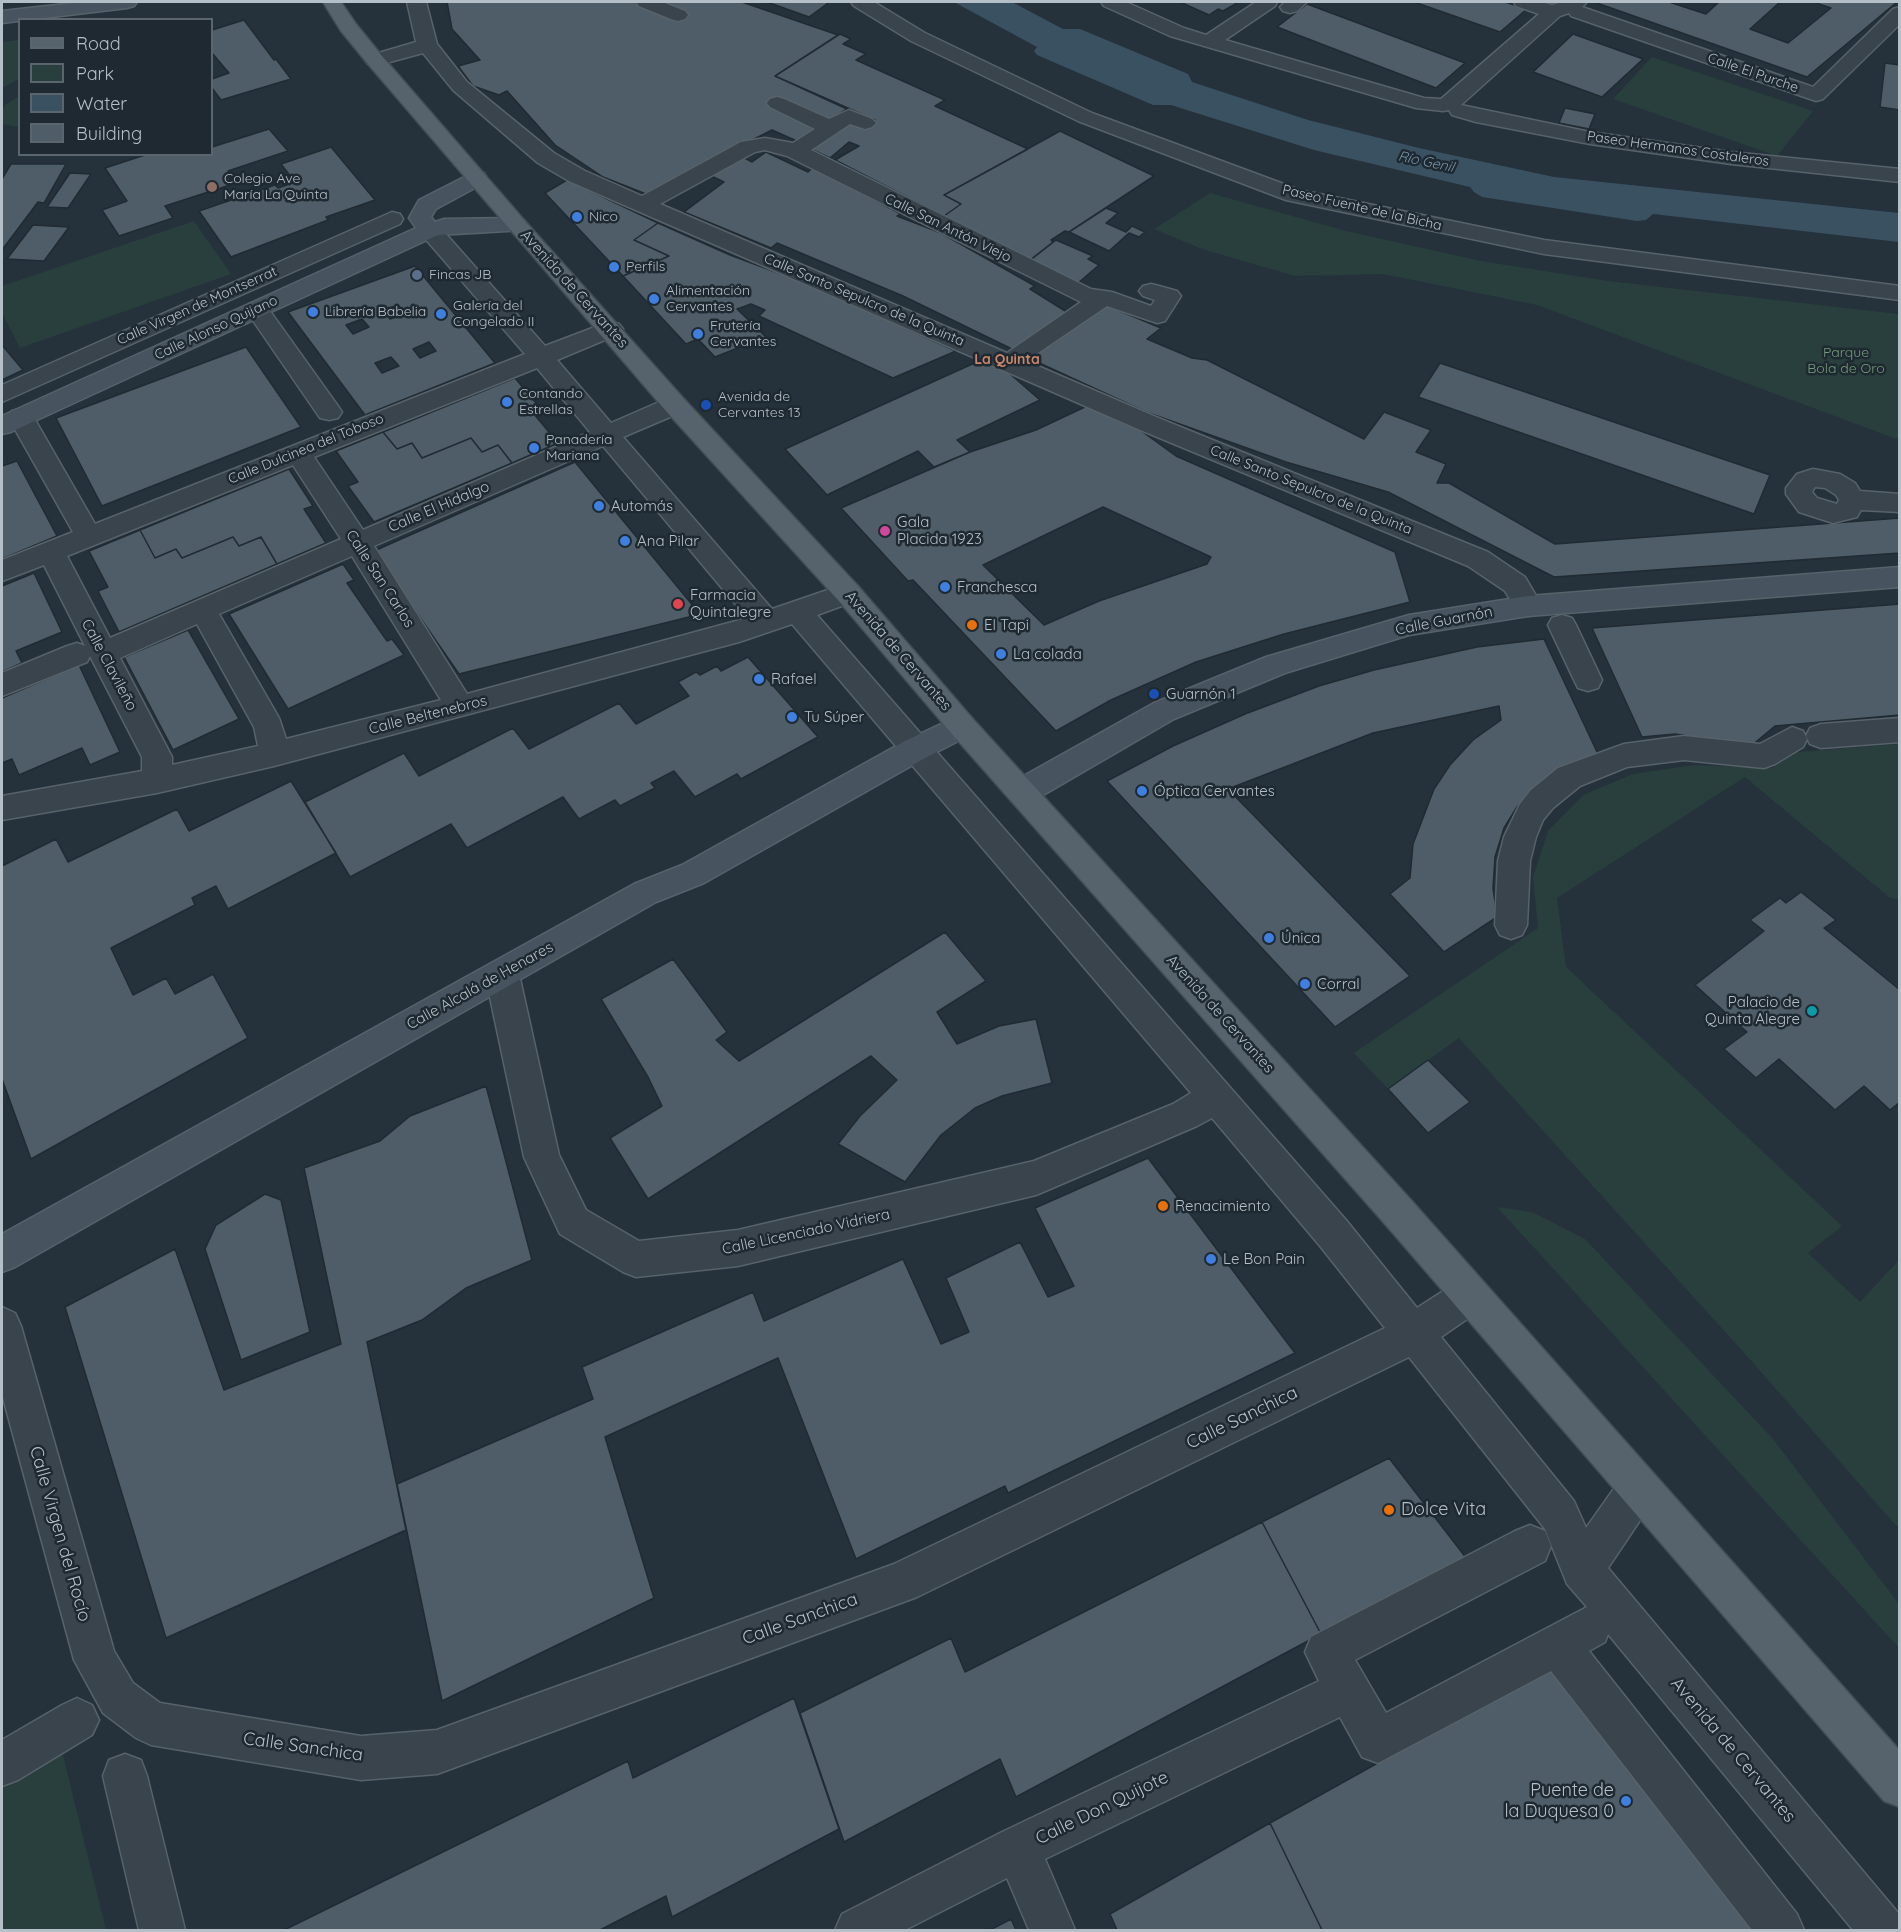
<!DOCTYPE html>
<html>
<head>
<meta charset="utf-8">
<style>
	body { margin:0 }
	#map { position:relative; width:1901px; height:1932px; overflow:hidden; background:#25323c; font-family:Quicksand,sans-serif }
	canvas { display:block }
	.frame { position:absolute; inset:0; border:3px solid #b5bfc7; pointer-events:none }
	.legend { position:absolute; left:18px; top:18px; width:195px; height:138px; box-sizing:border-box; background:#1e2931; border:2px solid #5a656d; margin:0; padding:8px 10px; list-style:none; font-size:18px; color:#b5bfc7 }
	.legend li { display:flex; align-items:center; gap:12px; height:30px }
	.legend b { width:30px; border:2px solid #5a656d }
</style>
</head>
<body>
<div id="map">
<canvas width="1901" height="1932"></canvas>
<div class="frame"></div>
<ul class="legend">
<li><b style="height:8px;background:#57636c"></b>Road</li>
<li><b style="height:16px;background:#283f3d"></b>Park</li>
<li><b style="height:16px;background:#3a5162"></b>Water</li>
<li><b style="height:16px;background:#4e5d67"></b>Building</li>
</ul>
</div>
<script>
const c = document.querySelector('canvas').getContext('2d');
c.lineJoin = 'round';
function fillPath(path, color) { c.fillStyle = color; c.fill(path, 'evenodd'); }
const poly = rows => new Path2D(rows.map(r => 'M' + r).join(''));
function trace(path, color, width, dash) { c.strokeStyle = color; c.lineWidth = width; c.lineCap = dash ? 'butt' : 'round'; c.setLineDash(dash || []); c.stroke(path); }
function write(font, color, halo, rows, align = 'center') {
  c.font = font + ' Quicksand,sans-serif'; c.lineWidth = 5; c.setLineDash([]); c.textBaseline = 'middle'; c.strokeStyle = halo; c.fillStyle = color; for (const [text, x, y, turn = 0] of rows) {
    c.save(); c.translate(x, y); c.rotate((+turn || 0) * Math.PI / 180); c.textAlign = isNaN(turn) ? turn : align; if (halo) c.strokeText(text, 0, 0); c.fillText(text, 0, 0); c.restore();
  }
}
const green = poly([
	[19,40,19,79,2,88,2,42],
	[1652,57,1813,111,1777,156,1613,99],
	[19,96,19,127,2,124,2,111,5,105],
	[1210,193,1346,231,1481,261,1608,281,1899,314,1899,440,1537,305,1383,274,1295,276,1202,249,1154,229],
	[194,221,231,274,20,348,2,313,2,286],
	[1899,744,1899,900,1889,897,1745,777,1557,898,1566,967,1842,1226,1808,1253,1860,1302,1899,1260,1899,1529,1746,1355,1459,1038,1388,1089,1354,1053,1538,928,1533,877,1548,831,1583,795,1633,774,1694,765,1772,768,1798,752],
	[1497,1207,1532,1212,1585,1239,1773,1439,1899,1604,1899,1648],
	[62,1751,106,1930,2,1930,2,1786]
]);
const water = poly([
	[954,2,1012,2,1063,29,1080,29,1188,74,1192,82,1308,120,1419,148,1554,177,1899,213,1899,242,1653,214,1646,220,1637,221,1482,197,1474,192,1470,187,1314,150,1171,105,1153,105,1037,55,1034,51,1037,47]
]);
const building = poly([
	[447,2,634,2,677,20,687,14,659,2,742,2,838,35,775,76,847,109,827,122,775,98,767,103,821,128,799,142,772,130,646,194,603,177,555,145,507,91,499,95,473,86,458,66,480,60,452,29,447,2],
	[767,2,826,2,828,3,809,17,767,2],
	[1180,2,1239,2,1223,11,1218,9,1209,15,1180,2],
	[1414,2,1505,2,1527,9,1500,32,1414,2],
	[1594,2,1669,2,1706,14,1719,2,1780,2,1750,29,1788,43,1831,8,1813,2,1897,2,1807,77,1594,2],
	[1307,4,1465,63,1436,88,1277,27,1307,4],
	[244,20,274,60,276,59,291,79,221,100,212,88,212,79,229,73,212,53,212,30,244,20],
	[840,34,851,39,843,44,866,54,856,60,945,100,935,106,1028,149,944,195,961,204,944,216,835,160,859,146,849,142,830,158,811,149,849,123,865,129,875,120,775,76,840,34],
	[1573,34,1643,59,1602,97,1533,72,1573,34],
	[1885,63,1900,65,1900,110,1880,107,1885,63],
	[1565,108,1595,114,1589,129,1559,123,1565,108],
	[269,129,288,151,228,171,229,172,226,174,233,184,165,206,173,218,119,236,102,210,127,201,105,168,148,154,212,154,212,147,269,129],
	[1060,131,1154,176,1069,232,1065,231,1051,240,1053,242,1030,260,944,216,961,204,944,195,1060,131],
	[331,147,375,200,326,217,328,220,231,257,199,211,275,185,278,188,295,182,281,164,331,147],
	[766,152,808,172,813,167,901,214,897,216,941,233,1035,286,1030,289,1070,314,1014,350,903,296,777,243,771,248,684,212,724,182,707,174,741,156,752,162,766,152],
	[11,164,66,164,44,203,38,202,2,250,2,179,11,164],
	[70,173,91,174,68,208,47,207,70,173],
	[567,180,658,223,634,240,669,256,623,276,545,193,567,180],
	[1106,208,1118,213,1106,223,1126,232,1132,226,1145,232,1139,237,1129,233,1109,251,1069,232,1106,208],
	[658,223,730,255,805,283,956,351,893,378,759,316,765,310,751,304,737,309,766,337,715,357,698,339,686,344,623,276,669,256,634,240,658,223],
	[33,225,69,227,44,261,7,259,33,225],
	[1056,240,1093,256,1088,259,1099,265,1077,284,1028,262,1056,240],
	[415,266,495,363,365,415,288,312,415,266],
	[398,305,405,314,390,319,384,310,398,305],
	[362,319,369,327,353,334,346,325,362,319],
	[429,342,436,351,420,358,413,349,429,342],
	[391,357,399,366,382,373,375,363,391,357],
	[1103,304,1161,328,1147,339,1192,358,1207,360,1364,439,1384,412,1431,430,1416,452,1446,464,1437,483,1449,483,1555,544,1900,518,1900,553,1554,577,1388,492,1286,462,1146,412,1024,356,1103,304],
	[2,345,23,370,2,380,2,345],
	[246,347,301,427,102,506,56,418,246,347],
	[981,360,1009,373,1040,400,957,440,970,452,934,467,918,451,827,495,785,449,981,360],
	[1440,363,1770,475,1754,514,1418,397,1440,363],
	[515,378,542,410,534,414,558,443,512,463,498,445,482,452,471,438,422,458,412,443,397,449,383,432,515,378],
	[1087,406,1140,430,1176,456,1395,552,1410,602,1284,634,1196,662,1111,700,1056,731,913,580,908,581,841,508,970,452,1036,430,1087,406],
	[1103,507,1211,557,1207,564,1099,601,1044,625,983,565,1103,507],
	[383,432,397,449,412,443,422,458,471,438,482,452,498,445,512,463,374,522,348,486,358,482,336,451,383,432],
	[17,461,57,536,2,559,2,466,17,461],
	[575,462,694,607,689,617,459,674,374,551,575,462],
	[289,469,313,506,304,509,326,543,277,564,261,537,239,546,233,537,182,558,176,549,155,558,140,530,289,469],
	[140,530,155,558,176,549,182,558,233,537,239,546,261,537,277,564,119,632,98,591,108,587,89,551,140,530],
	[343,564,354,580,347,583,387,641,392,639,404,655,288,709,229,614,343,564],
	[34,573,62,632,16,651,22,663,2,672,2,586,34,573],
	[1900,604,1900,715,1775,726,1751,746,1675,734,1642,737,1592,628,1900,604],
	[188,630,239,719,173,750,124,657,188,630],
	[1544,639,1598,754,1571,763,1552,774,1531,790,1517,807,1504,828,1495,857,1493,888,1497,917,1444,952,1390,894,1410,878,1413,844,1434,789,1450,765,1473,740,1501,720,1499,706,1373,733,1228,789,1410,976,1335,1027,1107,781,1173,746,1245,714,1319,686,1374,670,1477,647,1544,639],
	[748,657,818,737,741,779,737,774,695,797,674,771,651,783,655,788,620,806,615,800,579,819,563,797,467,848,451,824,350,877,305,802,404,753,419,776,513,728,529,749,619,703,636,724,689,696,678,682,696,672,700,675,717,666,721,671,748,657],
	[79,665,120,752,90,765,82,748,19,775,12,759,2,763,2,698,79,665],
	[291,781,336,853,228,909,216,886,192,898,195,905,111,948,133,995,166,978,175,994,213,974,248,1038,31,1159,2,1079,2,866,56,839,68,862,177,809,189,831,291,781],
	[1801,892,1836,920,1824,928,1900,990,1900,1102,1890,1110,1864,1086,1835,1110,1779,1059,1756,1078,1724,1049,1747,1032,1695,985,1764,931,1750,920,1780,898,1786,903,1801,892],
	[945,932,986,981,937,1012,957,1044,999,1026,1036,1019,1052,1083,1002,1096,975,1108,941,1135,905,1182,838,1144,860,1116,897,1080,871,1056,648,1199,610,1138,662,1106,648,1077,601,999,673,959,727,1032,716,1040,739,1061,945,932],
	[1428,1060,1470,1102,1428,1133,1388,1089,1428,1060],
	[486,1086,532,1260,466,1288,422,1320,367,1342,406,1530,166,1638,65,1307,175,1249,224,1390,341,1344,304,1168,380,1141,410,1116,486,1086],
	[1148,1158,1295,1353,1008,1493,1005,1486,856,1559,778,1358,605,1437,654,1598,442,1701,397,1484,593,1399,582,1367,753,1292,764,1321,903,1259,941,1344,969,1332,946,1278,1020,1242,1048,1297,1074,1286,1035,1208,1148,1158],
	[265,1194,281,1200,310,1332,241,1360,205,1249,216,1225,265,1194],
	[1389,1458,1467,1559,1321,1634,1262,1522,1389,1458],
	[1262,1522,1321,1634,1016,1797,1000,1759,844,1842,800,1713,951,1638,965,1672,1262,1522],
	[1550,1667,1756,1930,1322,1930,1270,1823,1550,1667],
	[794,1698,839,1829,672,1917,666,1896,600,1930,284,1930,628,1761,633,1778,794,1698],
	[1270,1823,1322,1930,1117,1930,1110,1914,1270,1823],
	[1011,1919,1016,1930,990,1930,1011,1919]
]);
const street = poly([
	[407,2,426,2,437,44,467,82,554,153,585,171,642,196,741,142,765,138,793,143,815,129,770,107,767,103,770,99,777,97,784,99,829,119,849,110,872,119,876,123,872,127,865,129,850,124,811,150,1091,289,1112,292,1151,306,1155,300,1143,296,1139,291,1143,286,1151,284,1159,286,1177,291,1181,296,1165,321,1157,323,1107,306,1026,361,1156,417,1488,552,1525,577,1542,606,1538,613,1528,616,1518,613,1505,591,1468,566,1138,429,569,181,538,163,453,90,423,53,375,66,368,64,365,60,368,56,416,42,407,2],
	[765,150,787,156,1081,302,1007,353,660,204,755,152,765,150],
	[636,2,662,2,685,11,688,15,685,19,678,21,671,19,639,6,636,2],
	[851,2,874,2,925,33,1092,113,1300,190,1544,240,1900,286,1900,300,1544,254,1286,200,1078,121,911,41,854,6,851,2],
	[1101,2,1126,2,1184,28,1206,35,1256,2,1277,2,1275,6,1225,40,1424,98,1441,99,1539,14,1516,6,1514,2,1541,2,1552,5,1562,2,1587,2,1582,7,1813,87,1893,9,1900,7,1900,24,1823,99,1816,101,1571,16,1569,13,1560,16,1461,105,1590,132,1731,152,1900,169,1900,182,1731,164,1590,144,1476,122,1452,115,1449,110,1443,111,1416,108,1170,36,1104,6,1101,2],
	[1285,2,1307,2,1297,11,1290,13,1283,11,1280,7,1285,2],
	[392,212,400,214,403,219,400,224,2,402,2,385,392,212],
	[430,223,438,225,545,346,603,324,611,321,619,324,623,329,619,334,557,360,611,423,666,399,675,397,684,399,688,405,684,411,623,437,772,609,848,583,858,586,862,593,858,600,817,615,1346,1220,1417,1308,1457,1282,1470,1276,1483,1282,1489,1295,1483,1308,1441,1337,1574,1501,1586,1528,1625,1473,1639,1467,1653,1473,1659,1487,1653,1501,1608,1568,1899,1914,1900,1930,1853,1930,1608,1634,1605,1642,1589,1651,1797,1914,1804,1930,1752,1930,1551,1671,1378,1763,1362,1757,1340,1717,1045,1859,1075,1930,1029,1930,1007,1878,905,1930,835,1930,842,1914,1002,1832,1319,1681,1305,1652,1311,1637,1515,1531,1530,1525,1545,1531,1551,1546,1545,1561,1355,1660,1386,1713,1587,1607,1567,1584,1545,1529,1409,1357,917,1597,437,1774,361,1780,151,1745,136,1738,103,1713,74,1660,2,1394,2,1307,15,1313,21,1326,114,1651,133,1683,160,1703,361,1736,437,1730,894,1564,1385,1328,1320,1246,1212,1118,1197,1126,1036,1195,738,1266,636,1277,623,1272,560,1234,524,1157,485,974,490,964,502,960,514,964,519,974,559,1155,586,1210,639,1241,738,1230,1034,1161,1173,1104,1191,1093,792,624,739,642,274,766,157,793,2,820,2,796,142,771,142,757,90,656,87,662,2,696,2,673,67,646,77,643,85,646,44,565,2,581,2,560,73,532,8,417,12,411,21,409,30,411,95,524,525,354,422,235,419,230,422,225,430,223],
	[537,368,590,432,363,530,314,457,537,368],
	[603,446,747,618,467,694,374,546,603,446],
	[293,465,341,539,110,638,67,556,293,465],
	[352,556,441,700,286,739,279,718,219,614,352,556],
	[197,624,254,727,258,746,172,765,172,757,120,658,197,624],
	[257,302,265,304,338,406,342,412,338,418,329,420,320,418,245,309,249,304,257,302],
	[1813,469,1840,474,1855,483,1860,491,1900,494,1900,512,1861,510,1857,517,1833,523,1799,512,1786,494,1786,488,1797,474,1813,469],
	[1815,487,1825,488,1836,495,1839,500,1837,504,1817,498,1812,492,1815,487],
	[1562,615,1572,618,1576,625,1602,680,1598,688,1588,691,1578,688,1574,680,1548,625,1552,618,1562,615],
	[1900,718,1900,742,1821,748,1810,744,1806,736,1810,728,1821,724,1900,718],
	[1792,727,1803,731,1807,739,1803,747,1775,764,1764,768,1684,760,1627,767,1580,786,1553,808,1543,820,1536,837,1530,861,1527,925,1522,935,1511,939,1500,935,1495,925,1498,861,1504,837,1520,804,1531,790,1558,768,1624,744,1684,736,1760,744,1792,727],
	[77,1698,92,1705,99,1720,92,1735,18,1780,2,1786,2,1740,62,1705,77,1698],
	[125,1754,141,1760,147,1776,185,1930,139,1930,103,1776,109,1760,125,1754]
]);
const secondary = poly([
	[83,2,137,2,134,6,127,8,2,23,2,11,83,2],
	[476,171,484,173,487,178,484,183,436,209,431,217,435,222,444,219,516,218,524,220,527,225,524,230,438,235,11,432,2,434,2,416,416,228,409,218,419,200,476,171],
	[1900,567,1900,587,1528,616,1409,635,1285,673,1174,719,1033,801,1022,804,1011,801,1007,792,1011,783,1154,703,1266,657,1409,615,1528,596,1900,567],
	[962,714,972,718,977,726,972,734,927,757,704,883,656,902,15,1267,2,1272,2,1234,634,884,682,865,905,741,962,714]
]);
const primary = poly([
	[323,2,341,2,356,24,382,56,524,220,684,399,858,586,972,718,1411,1200,1900,1751,1900,1807,1884,1801,1385,1224,952,734,838,600,666,411,368,64,341,31,323,2]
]);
const markers = [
	[212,187,6,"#8d6e63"],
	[577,217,6,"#3f7fe0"],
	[614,267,6,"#3f7fe0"],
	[417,275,6,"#5c6f8a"],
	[654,299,6,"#3f7fe0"],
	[313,312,6,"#3f7fe0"],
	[441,314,6,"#3f7fe0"],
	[698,334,6,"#3f7fe0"],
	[507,402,6,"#3f7fe0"],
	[706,405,6,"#1a4fb4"],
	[534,448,6,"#3f7fe0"],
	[599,506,6,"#3f7fe0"],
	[885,531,6,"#d1479c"],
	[625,541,6,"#3f7fe0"],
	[945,587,6,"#3f7fe0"],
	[678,604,6,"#e0444e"],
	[972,625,6,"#e8710a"],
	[1001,654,6,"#3f7fe0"],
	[759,679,6,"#3f7fe0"],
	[1154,694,6,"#1a4fb4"],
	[792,717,6,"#3f7fe0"],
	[1142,791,6,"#3f7fe0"],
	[1269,938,6,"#3f7fe0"],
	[1305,984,6,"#3f7fe0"],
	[1812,1011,6,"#0f9aa8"],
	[1163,1206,6,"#e8710a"],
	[1211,1259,6,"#3f7fe0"],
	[1389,1510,6,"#e8710a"],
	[1626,1801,6,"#3f7fe0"]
];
const farStreetnames = [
	["Calle El Purche",1753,73,19],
	["Paseo Hermanos Costaleros",1678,149,8],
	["Paseo Fuente de la Bicha",1362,208,13],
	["Calle San Antón Viejo",948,228,26],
	["Calle Santo Sepulcro de la Quinta",864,300,23],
	["Calle Virgen de Montserrat",197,306,-24],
	["Calle Alonso Quijano",216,328,-25],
	["Calle Dulcinea del Toboso",306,449,-22],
	["Calle Santo Sepulcro de la Quinta",1311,490,22]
];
const farWaternames = [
	["Río Genil",1426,162,12]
];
const farPoinames = [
	["Colegio Ave",224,179],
	["María La Quinta",224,195],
	["Nico",589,217],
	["Perfils",626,267],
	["Fincas JB",429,275],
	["Alimentación",666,291],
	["Cervantes",666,307],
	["Galería del",453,306],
	["Congelado II",453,322],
	["Librería Babelia",325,312],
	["Frutería",710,326],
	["Cervantes",710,342],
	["Contando",519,394],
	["Estrellas",519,410],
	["Avenida de",718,397],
	["Cervantes 13",718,413],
	["Panadería",546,440],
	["Mariana",546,456]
];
const farParknames = [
	["Parque",1846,353],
	["Bola de Oro",1846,369]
];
const farNeighbourhoodnames = [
	["La Quinta",1007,360]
];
const streetNames = [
	["Avenida de Cervantes",574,289,48],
	["Calle El Hidalgo",439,507,-23],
	["Calle San Carlos",380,579,57],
	["Calle Guarnón",1444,621,-11],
	["Avenida de Cervantes",898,651,49],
	["Calle Clavileño",109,665,62],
	["Calle Beltenebros",428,715,-14],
	["Calle Alcalá de Henares",480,986,-29],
	["Avenida de Cervantes",1220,1014,48],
	["Calle Licenciado Vidriera",806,1232,-12]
];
const poiNames = [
	["Automás",611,506],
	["Gala",897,522],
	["Placida 1923",897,539],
	["Ana Pilar",637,541],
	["Franchesca",957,587],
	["Farmacia",690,595],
	["Quintalegre",690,612],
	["El Tapi",984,625],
	["La colada",1013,654],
	["Rafael",771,679],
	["Guarnón 1",1166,694],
	["Tu Súper",804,717],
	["Óptica Cervantes",1154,791],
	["Única",1281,938],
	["Corral",1317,984],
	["Palacio de",1800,1002,"right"],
	["Quinta Alegre",1800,1019,"right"],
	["Renacimiento",1175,1206],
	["Le Bon Pain",1223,1259]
];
const nearStreetnames = [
	["Calle Sanchica",1242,1418,-26],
	["Calle Virgen del Rocío",60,1534,74],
	["Calle Sanchica",800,1619,-20],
	["Calle Sanchica",303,1747,8],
	["Avenida de Cervantes",1733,1750,50],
	["Calle Don Quijote",1102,1808,-26]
];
const nearPoinames = [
	["Dolce Vita",1401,1510],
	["Puente de",1614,1791,"right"],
	["la Duquesa 0",1614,1812,"right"]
];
fillPath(green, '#283f3d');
fillPath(water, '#3a5162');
fillPath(building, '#4e5d67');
trace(building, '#202b33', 1.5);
trace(street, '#57626a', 3);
trace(secondary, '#57626a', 3);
trace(primary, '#424d55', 3);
fillPath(street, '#39444c');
fillPath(secondary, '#47545f');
fillPath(primary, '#57636c');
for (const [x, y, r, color] of markers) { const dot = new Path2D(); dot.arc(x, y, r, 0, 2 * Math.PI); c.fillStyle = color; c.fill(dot); trace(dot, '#1e2931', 2); }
write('14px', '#b5bfc7', '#1e2931', farStreetnames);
write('italic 14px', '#7794a9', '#1e2931', farWaternames);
write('14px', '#b5bfc7', '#1e2931', farPoinames, 'left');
write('14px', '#749b78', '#1e2931', farParknames);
write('bold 14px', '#cd866a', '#1e2931', farNeighbourhoodnames);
write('15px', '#b5bfc7', '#1e2931', streetNames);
write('15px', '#b5bfc7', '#1e2931', poiNames, 'left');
write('18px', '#b5bfc7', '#1e2931', nearStreetnames);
write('18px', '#b5bfc7', '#1e2931', nearPoinames, 'left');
</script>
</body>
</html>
